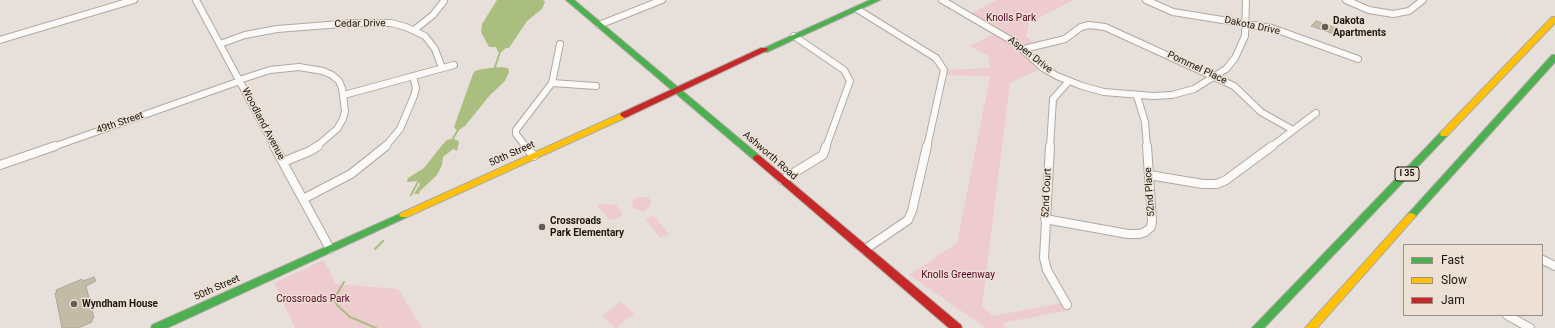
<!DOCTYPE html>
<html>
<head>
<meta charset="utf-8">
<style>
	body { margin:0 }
	#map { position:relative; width:1555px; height:328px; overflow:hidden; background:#e7e0da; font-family:Roboto,sans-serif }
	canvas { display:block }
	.legend { position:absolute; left:1403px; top:244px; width:140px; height:72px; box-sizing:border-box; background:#ede0d4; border:1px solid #998f86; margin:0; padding:5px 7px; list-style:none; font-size:12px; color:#1a1611 }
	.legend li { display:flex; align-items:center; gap:8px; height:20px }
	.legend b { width:20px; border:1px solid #998f86 }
</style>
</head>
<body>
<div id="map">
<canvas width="1555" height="328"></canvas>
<ul class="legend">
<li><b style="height:5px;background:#4caf50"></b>Fast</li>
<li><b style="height:5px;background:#ffc107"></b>Slow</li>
<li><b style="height:5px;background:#c62828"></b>Jam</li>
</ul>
</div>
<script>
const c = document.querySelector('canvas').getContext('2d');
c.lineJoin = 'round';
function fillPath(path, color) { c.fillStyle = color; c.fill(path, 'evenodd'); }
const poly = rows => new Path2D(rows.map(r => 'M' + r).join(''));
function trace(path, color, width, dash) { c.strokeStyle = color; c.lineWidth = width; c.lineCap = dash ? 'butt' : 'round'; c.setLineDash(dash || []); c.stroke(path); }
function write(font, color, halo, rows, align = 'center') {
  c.font = font + ' Roboto,sans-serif'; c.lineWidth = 3; c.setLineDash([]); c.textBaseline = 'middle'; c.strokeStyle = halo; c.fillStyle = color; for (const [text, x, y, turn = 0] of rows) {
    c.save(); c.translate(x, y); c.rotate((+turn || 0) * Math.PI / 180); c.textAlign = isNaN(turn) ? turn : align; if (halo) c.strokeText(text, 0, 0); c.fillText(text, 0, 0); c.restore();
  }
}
const green = poly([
	[997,0,1074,0,1029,23,1026,36,1037,46,1024,49,1043,68,1010,83,982,306,993,316,1066,302,1070,310,1002,323,1007,328,986,328,909,275,957,243,990,76,943,75,944,70,990,68,988,56,970,46,998,32,968,15],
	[640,197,648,197,651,201,649,208,643,212,633,208,632,205,634,199],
	[602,204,616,205,622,213,621,216,614,220,609,219,597,206],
	[653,215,669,234,660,238,646,219],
	[324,260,336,284,398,289,422,328,295,328,274,283],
	[621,302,634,314,616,328,602,316]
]);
const water = poly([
	[497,0,543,0,545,2,542,9,527,21,509,48,503,48,500,52,498,52,496,47,489,47,481,32,482,24],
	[500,67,508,68,509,72,505,81,490,95,465,126,457,131,454,127,473,74,475,71,482,69],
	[452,139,457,140,459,142,457,151,453,149,443,157,442,165,437,175,420,191,419,194,414,194,420,184,418,181,407,182,408,178,424,168,443,144,447,140]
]);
const stream = poly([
	[494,70,500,52,505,47],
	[452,140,458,130],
	[411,195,419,180],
	[375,249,383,241],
	[344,282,334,299,337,305,350,317,376,328]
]);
const building = poly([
	[1316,21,1339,29,1334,34,1311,26,1316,21],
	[94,277,96,281,86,286,94,318,92,319,92,322,78,328,62,328,55,293,57,293,56,290,82,279,83,281,94,277]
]);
const streetFar1 = poly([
	[196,0,275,147],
	[942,0,1014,42,1043,68,1057,76,1082,86,1104,92,1153,96,1172,95,1194,89,1226,69,1235,58,1245,36,1246,0],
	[1146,0,1173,12,1272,28,1358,59],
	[1346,0,1369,10,1393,14,1409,11,1423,0],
	[857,9,936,58,944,70,927,147],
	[599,25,662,0],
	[414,30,433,15,444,1],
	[794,36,844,70,850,81,826,147],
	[0,40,134,0],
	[220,44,245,35,277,29,354,23,391,23,406,27,425,36,435,49,442,68],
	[1024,49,1065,39,1081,27,1089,25,1105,27,1234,86,1261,112,1293,130],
	[239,80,270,70,299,67,323,71,332,75,339,81,342,88,345,111,343,119,337,129,316,147],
	[552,83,596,86],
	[344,95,454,65],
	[1137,96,1145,122,1147,147],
	[53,147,240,81],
	[385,147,400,129,414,96,416,88,413,76],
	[526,147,516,134,516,130,552,83,560,44],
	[1050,147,1053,99,1069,81],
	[1271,147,1316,113]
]);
const street = poly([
	[274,146,330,249],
	[525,146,534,156],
	[1050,146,1044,258,1047,270,1067,305],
	[283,162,310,151,318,146],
	[0,165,55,146],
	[1149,175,1203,184,1217,184,1226,180,1272,146],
	[782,180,823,155,826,146],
	[303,199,351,174,386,146],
	[1045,219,1128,234,1139,234,1145,232,1151,227,1152,221,1147,146],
	[864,250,908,220,912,211,927,146],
	[1543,260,1555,266],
	[1507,315,1530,328]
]);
const fast = poly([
	[566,0,574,0,760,156,761,158,760,160,754,160,566,0],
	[870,0,880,0,767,52,761,52,760,50,870,0],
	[1552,55,1555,55,1555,62,1414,218,1408,218,1406,216,1408,214,1552,55],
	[1444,131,1447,132,1448,134,1447,136,1264,328,1252,328,1441,132,1444,131],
	[404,212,407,213,409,215,407,217,167,328,151,328,152,325,404,212]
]);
const slow = poly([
	[1552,17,1555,17,1555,23,1447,136,1441,136,1440,134,1441,132,1552,17],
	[624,112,628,115,627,117,407,217,401,217,399,215,401,213,624,112],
	[1411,213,1414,214,1416,216,1414,218,1317,328,1305,328,1408,214,1411,213]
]);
const jam = poly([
	[761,48,767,48,768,50,627,117,624,118,620,115,621,113,761,48],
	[757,155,760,156,961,325,962,328,949,328,754,160,753,158,754,156,757,155]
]);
const markers = [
	[1325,27,4,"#625d57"],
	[542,227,4,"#625d57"],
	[74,304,4,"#625d57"]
];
const shields = [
	[1407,174,24]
];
const shieldNames = [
	["I 35",1407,174]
];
const parkNames = [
	["Knolls Park",1011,18],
	["Knolls Greenway",958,275],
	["Crossroads Park",313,299]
];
const poiNames = [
	["Dakota",1333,21],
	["Apartments",1333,33],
	["Crossroads",550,221],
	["Park Elementary",550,233],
	["Wyndham House",82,304]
];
const streetNames = [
	["Cedar Drive",360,24,-1],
	["Dakota Drive",1252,26,12],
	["Aspen Drive",1030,55,38],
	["Pommel Place",1197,68,25],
	["49th Street",120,123,-19],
	["Woodland Avenue",263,124,62],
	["50th Street",512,154,-24],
	["Ashworth Road",770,156,41],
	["52nd Place",1150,192,-94],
	["52nd Court",1047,193,-87],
	["50th Street",217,288,-24]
];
fillPath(green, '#eecbce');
fillPath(water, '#a9be7f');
trace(stream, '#a9be7f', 2);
fillPath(building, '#c3bba5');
trace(building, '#aaa7a1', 1);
trace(streetFar1, '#afa9a4', 8);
trace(street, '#afa9a4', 10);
trace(fast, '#afa9a4', 2);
trace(slow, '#afa9a4', 2);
trace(jam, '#afa9a4', 2);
trace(streetFar1, '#fbfaf9', 6);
trace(street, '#fbfaf9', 8);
fillPath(fast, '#4caf50');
fillPath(slow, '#ffc107');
fillPath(jam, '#c62828');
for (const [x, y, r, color] of markers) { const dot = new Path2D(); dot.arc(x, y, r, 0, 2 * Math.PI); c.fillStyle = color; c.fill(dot); trace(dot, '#ede0d4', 1.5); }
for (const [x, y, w] of shields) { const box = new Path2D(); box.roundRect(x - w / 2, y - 7, w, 14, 3); c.fillStyle = '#ede0d4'; c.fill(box); trace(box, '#1a1611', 1); }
write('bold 9px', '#1a1611', null, shieldNames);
write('10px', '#570024', '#ede0d4', parkNames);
write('bold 10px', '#1a1611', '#ede0d4', poiNames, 'left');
write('10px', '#1a1611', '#ede0d4', streetNames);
</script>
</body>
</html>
